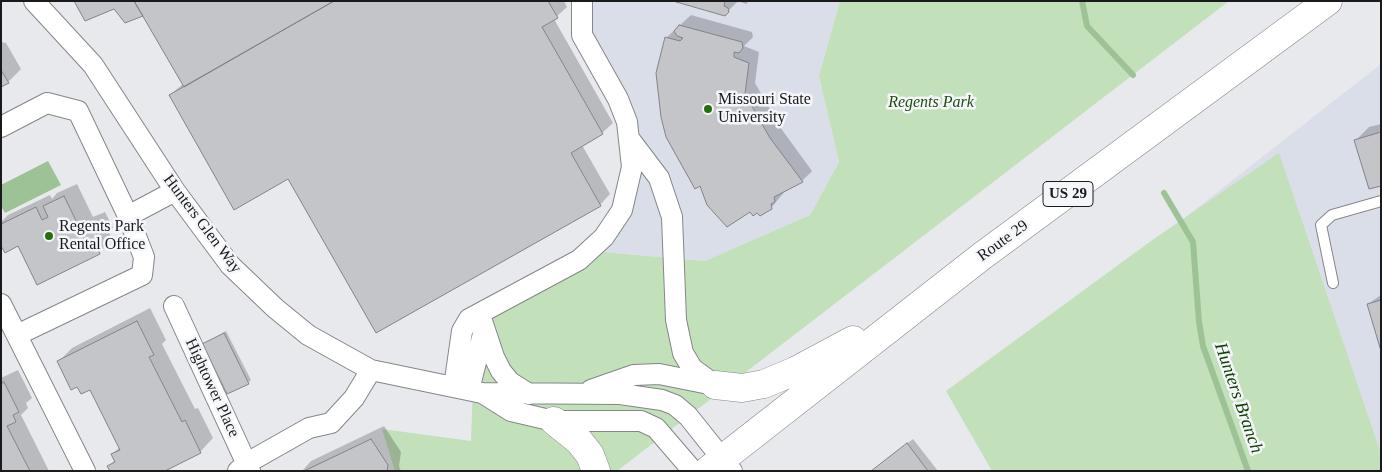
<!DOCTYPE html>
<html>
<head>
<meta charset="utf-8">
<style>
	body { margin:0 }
	#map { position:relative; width:1382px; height:472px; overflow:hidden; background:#e7e9ed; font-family:"Times New Roman",serif }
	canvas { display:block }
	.frame { position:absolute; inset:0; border:2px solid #1a1a1c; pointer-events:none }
</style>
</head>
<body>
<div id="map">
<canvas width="1382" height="472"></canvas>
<div class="frame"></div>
</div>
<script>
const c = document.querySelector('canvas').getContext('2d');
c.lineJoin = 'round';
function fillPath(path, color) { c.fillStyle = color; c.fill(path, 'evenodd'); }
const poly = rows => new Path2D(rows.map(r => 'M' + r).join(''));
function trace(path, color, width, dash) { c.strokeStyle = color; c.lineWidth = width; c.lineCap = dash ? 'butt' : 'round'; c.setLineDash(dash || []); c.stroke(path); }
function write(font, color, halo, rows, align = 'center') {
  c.font = font + ' "Times New Roman",serif'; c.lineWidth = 5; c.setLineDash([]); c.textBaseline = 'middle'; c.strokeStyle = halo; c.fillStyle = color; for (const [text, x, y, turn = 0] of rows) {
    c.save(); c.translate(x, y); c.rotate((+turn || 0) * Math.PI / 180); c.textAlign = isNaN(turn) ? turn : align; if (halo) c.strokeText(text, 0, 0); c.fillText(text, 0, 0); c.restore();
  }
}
const built = poly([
	[584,1,840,1,819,76,839,162,810,215,705,261,590,251,632,166,582,35],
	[1381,64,1381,471,1174,226]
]);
const green = poly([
	[840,1,1229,1,617,471,395,471,382,429,471,441,473,387,462,331,590,251,705,261,810,215,839,162,819,76],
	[1279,153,1381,454,1381,471,992,471,946,391,1151,241]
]);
const water = poly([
	[48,161,61,185,5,213,1,206,1,185]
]);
const shadow = poly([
	[76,1,564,1,567,7,554,19,613,123,602,133,582,145,610,194,600,205,289,178,170,95,183,84,143,15],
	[677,1,749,1,746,4,738,1,728,11],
	[691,15,752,32,753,37,744,46,759,52,755,83,780,127,812,171,802,181,786,190,771,208,750,210,727,226,708,205,666,38],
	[1,42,6,43,21,69,8,82,1,86],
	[1381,124,1381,184,1356,140,1369,127],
	[77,184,93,217,105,212,113,228,109,232,112,240,99,253,1,243,1,222,8,215,50,195,52,199,57,193],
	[1381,295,1381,347,1368,304],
	[150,308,166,340,162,344,195,409,198,408,213,438,200,452,162,471,109,466,115,460,112,454,120,447,90,388,59,361,72,348],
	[226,331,251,380,248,383,204,344],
	[18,370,32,398,26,403,28,408,21,415,49,471,1,471,1,378],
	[384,426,401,452,399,466,401,471,302,471,311,461],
	[913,439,938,471,871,471]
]);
const stream = poly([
	[1082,1,1087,26,1133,75],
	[1164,193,1193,242,1199,322,1203,346,1248,471]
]);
const building = poly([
	[74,1,134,1,143,16,125,23,114,9,85,21,74,1],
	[134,1,334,1,184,87,134,1],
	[334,1,548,1,558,18,542,27,603,134,571,153,601,206,376,333,288,179,234,210,169,95,334,1],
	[673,1,725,1,724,6,728,8,729,12,725,16,673,1],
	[679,25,742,42,743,48,739,53,734,52,734,57,749,63,745,94,770,138,803,182,774,197,775,202,771,204,772,209,760,216,757,213,753,216,750,212,727,227,707,205,700,186,695,189,666,137,661,117,656,73,665,37,680,41,683,38,677,36,674,31,679,25],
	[1,70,9,83,1,87,1,70],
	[1381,132,1381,186,1369,189,1354,140,1381,132],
	[64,196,80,229,91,224,101,242,96,245,100,254,37,285,18,246,5,253,1,246,1,224,36,207,42,220,48,217,43,206,64,196],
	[1381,300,1381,351,1367,304,1381,300],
	[137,321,154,355,149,357,182,422,185,420,201,453,165,471,110,471,107,466,115,462,111,454,120,450,90,390,81,394,77,387,71,390,57,361,137,321],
	[224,333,249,384,227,394,202,344,224,333],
	[4,382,19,412,13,415,16,422,7,426,30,471,1,471,1,384,4,382],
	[371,439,388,465,387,471,304,471,371,439],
	[907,443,928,471,871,471,907,443]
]);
const service = poly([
	[1333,283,1321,225,1332,215,1381,201]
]);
const minor = poly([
	[34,1,93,65,175,191,230,265,275,308,308,335,371,370,482,393,620,394,662,400,675,405,688,416,732,471],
	[1,127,47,103,78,111,128,216,144,257,142,275,17,335],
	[631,141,659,178,672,217,676,320,683,353,692,368,715,385],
	[128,216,175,191],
	[1,304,85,471],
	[174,306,250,471],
	[480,315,494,357,501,371,510,382,529,394],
	[454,387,462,331,469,319,579,260,604,237,622,210,632,167,627,122,618,99,582,35,582,1],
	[469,390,484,330],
	[591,390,634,375,659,374,709,384],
	[484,394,511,411,554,421,641,421,656,428,693,471],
	[238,471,247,463,309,428,331,423,354,398,371,370]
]);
const primary = poly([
	[715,385,742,388,764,384,795,371,853,340],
	[554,421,579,441,590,455,596,471],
	[707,471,982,256,1328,1]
]);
const markers = [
	[708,109,5,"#256e0d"],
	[49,236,5,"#256e0d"]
];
const shields = [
	[1068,194,50]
];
const shieldNames = [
	["US 29",1068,194]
];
const poiNames = [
	["Missouri State",718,100],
	["University",718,118],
	["Regents Park",59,227],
	["Rental Office",59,245]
];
const parkNames = [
	["Regents Park",931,103]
];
const streetNames = [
	["Hunters Glen Way",202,224,53],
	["Route 29",1003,241,-36],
	["Hightower Place",212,388,65]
];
const waterNames = [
	["Hunters Branch",1238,398,71]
];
fillPath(built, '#dadee9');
fillPath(green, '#c2e0ba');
fillPath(water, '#9dc295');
fillPath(shadow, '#0003');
trace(stream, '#9dc295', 6);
fillPath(building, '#c4c5c9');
trace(building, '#838488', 1);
trace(service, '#85868a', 12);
trace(minor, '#85868a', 22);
trace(primary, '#85868a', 29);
trace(service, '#fff', 10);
trace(minor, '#fff', 20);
trace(primary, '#fff', 28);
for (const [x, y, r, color] of markers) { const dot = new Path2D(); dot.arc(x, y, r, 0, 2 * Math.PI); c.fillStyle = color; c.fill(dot); trace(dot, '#f5f6fa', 2); }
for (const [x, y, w] of shields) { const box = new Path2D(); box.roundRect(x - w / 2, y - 12.5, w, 25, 4); c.fillStyle = '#f5f6fa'; c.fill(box); trace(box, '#1a1a1c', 1); }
write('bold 15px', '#1a1a1c', null, shieldNames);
write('16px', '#1a1a1c', '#f5f6fa', poiNames, 'left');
write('italic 16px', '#1e4e10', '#f5f6fa', parkNames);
write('16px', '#1a1a1c', '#f5f6fa', streetNames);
write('italic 18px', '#104100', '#f5f6fa', waterNames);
</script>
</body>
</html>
